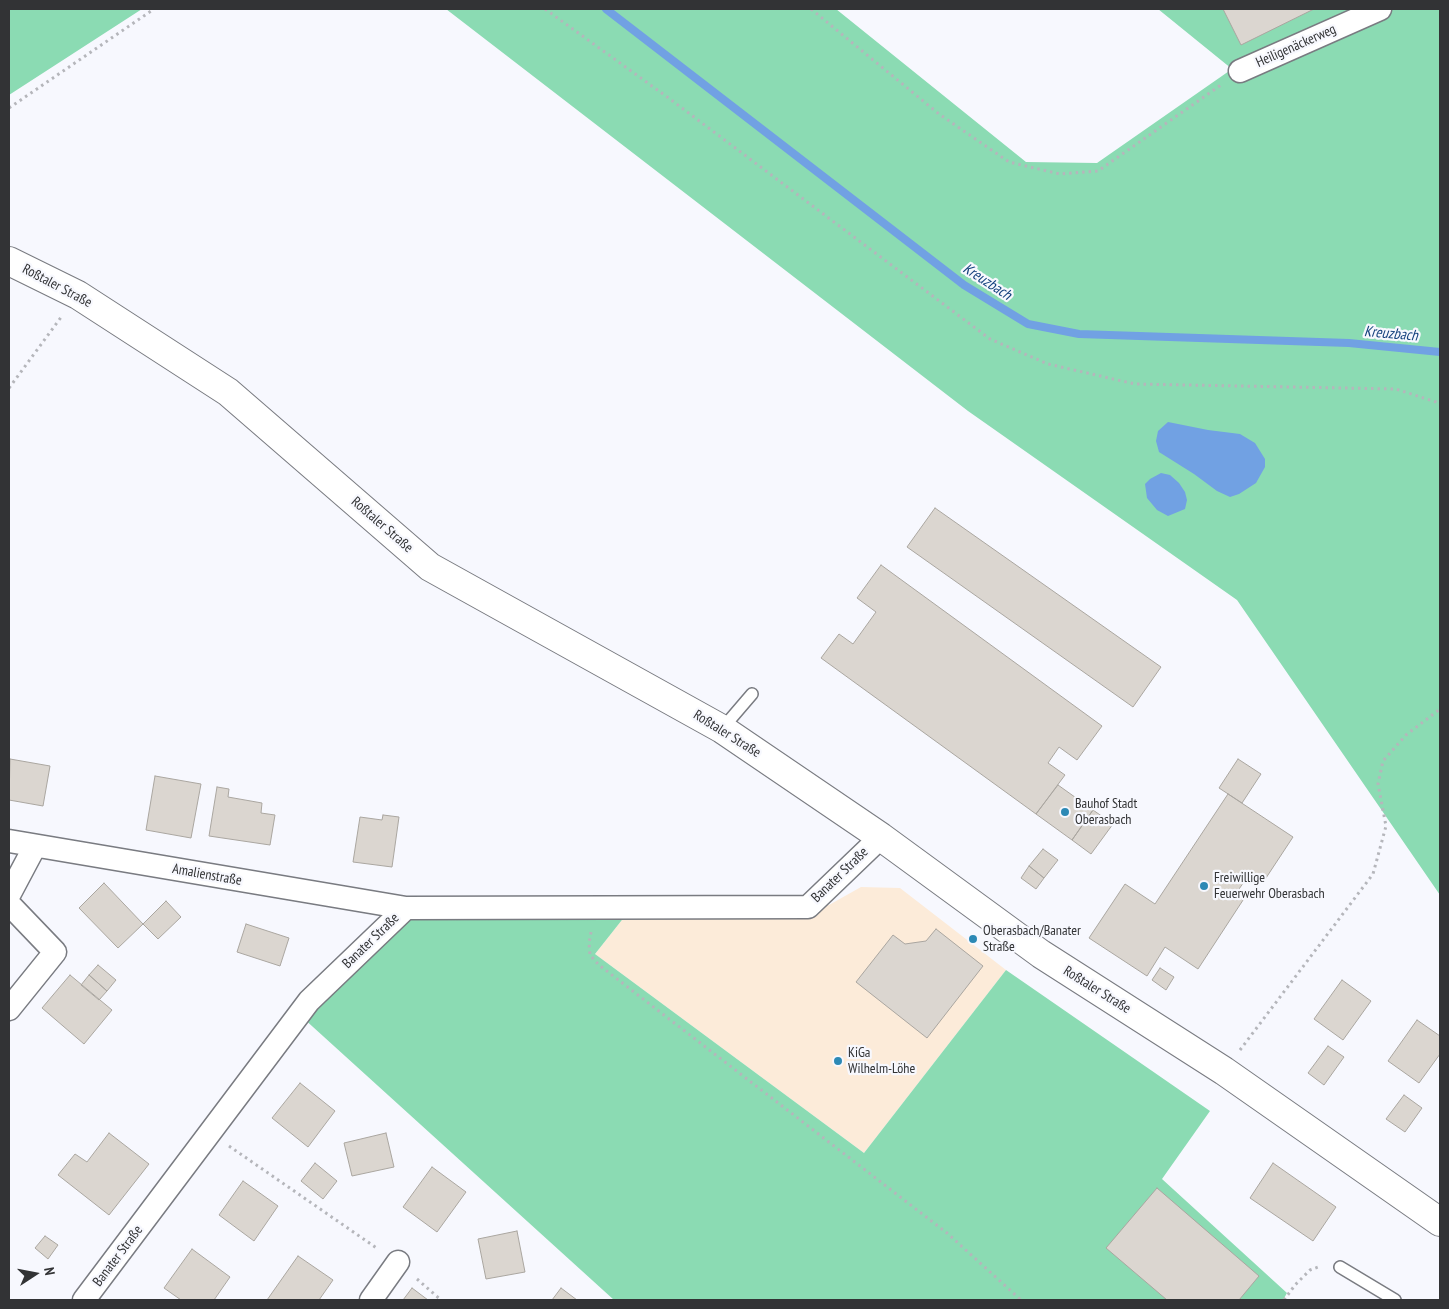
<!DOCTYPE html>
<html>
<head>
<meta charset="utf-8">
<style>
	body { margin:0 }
	#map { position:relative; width:1449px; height:1309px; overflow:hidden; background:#f7f8fe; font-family:"PT Sans Narrow",sans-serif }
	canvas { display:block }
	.frame { position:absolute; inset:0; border:10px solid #323335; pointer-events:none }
	.north { position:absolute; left:10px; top:1249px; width:50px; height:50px; -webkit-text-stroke:4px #f7f8fe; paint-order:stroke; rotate:79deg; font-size:14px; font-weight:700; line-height:20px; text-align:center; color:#323335 }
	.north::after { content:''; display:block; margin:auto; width:18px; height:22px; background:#323335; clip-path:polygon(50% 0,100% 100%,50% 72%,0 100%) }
</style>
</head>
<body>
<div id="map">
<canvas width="1449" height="1309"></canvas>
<div class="frame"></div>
<div class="north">N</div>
</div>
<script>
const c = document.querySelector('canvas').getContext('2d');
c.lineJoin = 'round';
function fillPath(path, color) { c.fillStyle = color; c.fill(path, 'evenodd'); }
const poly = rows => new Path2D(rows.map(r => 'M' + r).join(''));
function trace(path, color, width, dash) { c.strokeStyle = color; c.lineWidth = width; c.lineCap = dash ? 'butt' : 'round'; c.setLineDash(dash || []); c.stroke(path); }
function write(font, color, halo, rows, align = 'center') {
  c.font = font + ' "PT Sans Narrow",sans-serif'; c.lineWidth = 4.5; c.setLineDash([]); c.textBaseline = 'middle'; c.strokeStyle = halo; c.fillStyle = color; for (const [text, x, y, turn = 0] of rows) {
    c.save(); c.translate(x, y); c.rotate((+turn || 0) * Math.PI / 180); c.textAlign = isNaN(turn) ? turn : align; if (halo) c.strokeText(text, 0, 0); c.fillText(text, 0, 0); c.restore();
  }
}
const education = poly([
	[861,887,900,888,1006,970,864,1153,595,954,633,906,829,905]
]);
const green = poly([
	[9,9,142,9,9,95],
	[446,9,836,9,1026,162,1097,163,1232,69,1158,9,1440,9,1440,895,1237,600,968,411],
	[420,899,633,906,595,954,864,1153,1006,970,1210,1111,1162,1179,1287,1293,1283,1300,614,1300,302,1017]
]);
const water = poly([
	[1168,422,1208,430,1240,434,1255,443,1265,459,1265,467,1256,483,1239,494,1230,497,1217,491,1194,474,1159,452,1156,441,1158,431],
	[1161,473,1170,475,1179,483,1185,492,1187,500,1185,509,1168,516,1157,510,1147,498,1145,484,1150,479]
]);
const stream = poly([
	[606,9,964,285,1028,324,1079,334,1349,343,1440,352]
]);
const building = poly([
	[1223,9,1314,9,1241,45,1223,9],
	[935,508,1161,667,1133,707,907,547,935,508],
	[881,565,1102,726,1077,760,1059,747,1048,763,1065,775,1036,814,821,658,839,634,853,644,876,612,857,598,881,565],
	[10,759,50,766,43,806,9,800,10,759],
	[1238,759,1261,774,1242,803,1219,788,1238,759],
	[155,776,201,784,191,838,146,830,155,776],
	[1058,785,1093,810,1072,840,1036,814,1058,785],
	[217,787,229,789,228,797,262,803,261,813,275,815,270,845,209,836,217,787],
	[1228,794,1293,837,1264,881,1251,872,1239,889,1247,894,1198,969,1165,947,1147,976,1089,938,1125,884,1155,904,1228,794],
	[1093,810,1113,824,1091,854,1072,840,1093,810],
	[383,815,399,817,392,867,353,862,360,817,382,820,383,815],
	[1043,849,1058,860,1044,878,1029,866,1043,849],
	[1029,866,1044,878,1036,889,1021,878,1029,866],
	[104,883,143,924,118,948,79,908,104,883],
	[166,901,181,917,158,939,143,924,166,901],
	[246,924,289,938,280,966,237,952,246,924],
	[936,929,983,966,927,1038,856,982,893,935,905,944,926,941,936,929],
	[98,965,116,980,107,991,89,975,98,965],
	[1160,968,1174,977,1166,990,1152,980,1160,968],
	[70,975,112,1010,84,1044,42,1008,70,975],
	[89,975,107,991,99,1000,81,985,89,975],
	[1342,980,1371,1001,1343,1040,1314,1019,1342,980],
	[1417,1020,1440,1036,1440,1054,1419,1083,1388,1061,1417,1020],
	[1328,1046,1344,1057,1324,1085,1308,1073,1328,1046],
	[300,1083,335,1111,308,1147,272,1118,300,1083],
	[1404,1095,1422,1108,1405,1132,1386,1119,1404,1095],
	[109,1133,149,1164,109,1215,58,1175,75,1154,87,1162,109,1133],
	[386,1133,394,1167,352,1176,344,1143,386,1133],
	[315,1163,337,1181,323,1199,301,1181,315,1163],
	[1273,1163,1336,1207,1313,1241,1250,1198,1273,1163],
	[432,1167,466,1192,437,1232,403,1207,432,1167],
	[243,1181,278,1206,254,1241,219,1215,243,1181],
	[1157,1188,1259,1276,1239,1300,1167,1300,1106,1248,1157,1188],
	[517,1231,525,1272,486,1279,478,1239,517,1231],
	[45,1236,58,1245,48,1259,35,1248,45,1236],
	[192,1249,230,1277,214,1300,181,1300,164,1288,192,1249],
	[298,1256,333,1280,319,1300,267,1300,298,1256],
	[412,1288,428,1300,403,1300,412,1288],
	[561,1288,577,1300,552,1300,561,1288]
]);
const path = poly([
	[545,9,670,99,990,339,1048,364,1135,384,1396,389,1436,402,1440,405],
	[811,9,939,114,1009,162,1060,174,1098,171,1221,85],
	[9,108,154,9],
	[9,388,62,316],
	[591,932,589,943,590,955,599,965,947,1233,1021,1300],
	[1240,1050,1373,874,1386,826,1378,784,1383,761,1406,735,1440,709],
	[229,1146,378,1249],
	[417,1279,441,1300],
	[1284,1300,1295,1285,1310,1270,1321,1266]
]);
const service = poly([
	[722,729,752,694],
	[1340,1267,1395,1300]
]);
const minor = poly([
	[1240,71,1380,9],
	[9,841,406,908,808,907,881,837],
	[9,895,35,846],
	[9,904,55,952,9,1009],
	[84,1300,309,1001,406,908],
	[371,1300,398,1262]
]);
const tertiary = poly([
	[9,261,78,295,228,392,430,567,722,729,881,837,1041,954,1224,1071,1440,1222]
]);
const markers = [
	[1065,812,5,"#2c89b5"],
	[1204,886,5,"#2c89b5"],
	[973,939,5,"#2c89b5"],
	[838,1061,5,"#2c89b5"]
];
const streetNames = [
	["Heiligenäckerweg",1296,46,-24],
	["Roßtaler Straße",57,286,28],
	["Roßtaler Straße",382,525,41],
	["Roßtaler Straße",727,734,32],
	["Amalienstraße",207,875,10],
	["Banater Straße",840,875,-44],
	["Banater Straße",371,941,-44],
	["Roßtaler Straße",1097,990,32],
	["Banater Straße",118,1256,-53]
];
const poiNames = [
	["Bauhof Stadt",1075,804],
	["Oberasbach",1075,820],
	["Freiwillige",1214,878],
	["Feuerwehr Oberasbach",1214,894],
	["Oberasbach/Banater",983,931],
	["Straße",983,947],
	["KiGa",848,1053],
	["Wilhelm-Löhe",848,1069]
];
const waterNames = [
	["Kreuzbach",987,282,33],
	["Kreuzbach",1391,334,5]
];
fillPath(education, '#fcebd9');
fillPath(green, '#8bdbb3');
fillPath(water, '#71a1e3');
trace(stream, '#71a1e3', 8);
fillPath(building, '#dbd6d0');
trace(building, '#aaa6a0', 1);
trace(service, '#797b81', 14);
trace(minor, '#797b81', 25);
trace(tertiary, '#797b81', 30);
trace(path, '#b5b6bb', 3, [2.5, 4]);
trace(service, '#fff', 11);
trace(minor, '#fff', 22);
trace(tertiary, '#fff', 28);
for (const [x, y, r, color] of markers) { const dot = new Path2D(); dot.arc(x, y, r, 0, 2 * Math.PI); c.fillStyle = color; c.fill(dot); trace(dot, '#f7f8fe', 2); }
write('14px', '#323335', '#f7f8fe', streetNames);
write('14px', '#323335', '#f7f8fe', poiNames, 'left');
write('italic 15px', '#15427e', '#f7f8fe', waterNames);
</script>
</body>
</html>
